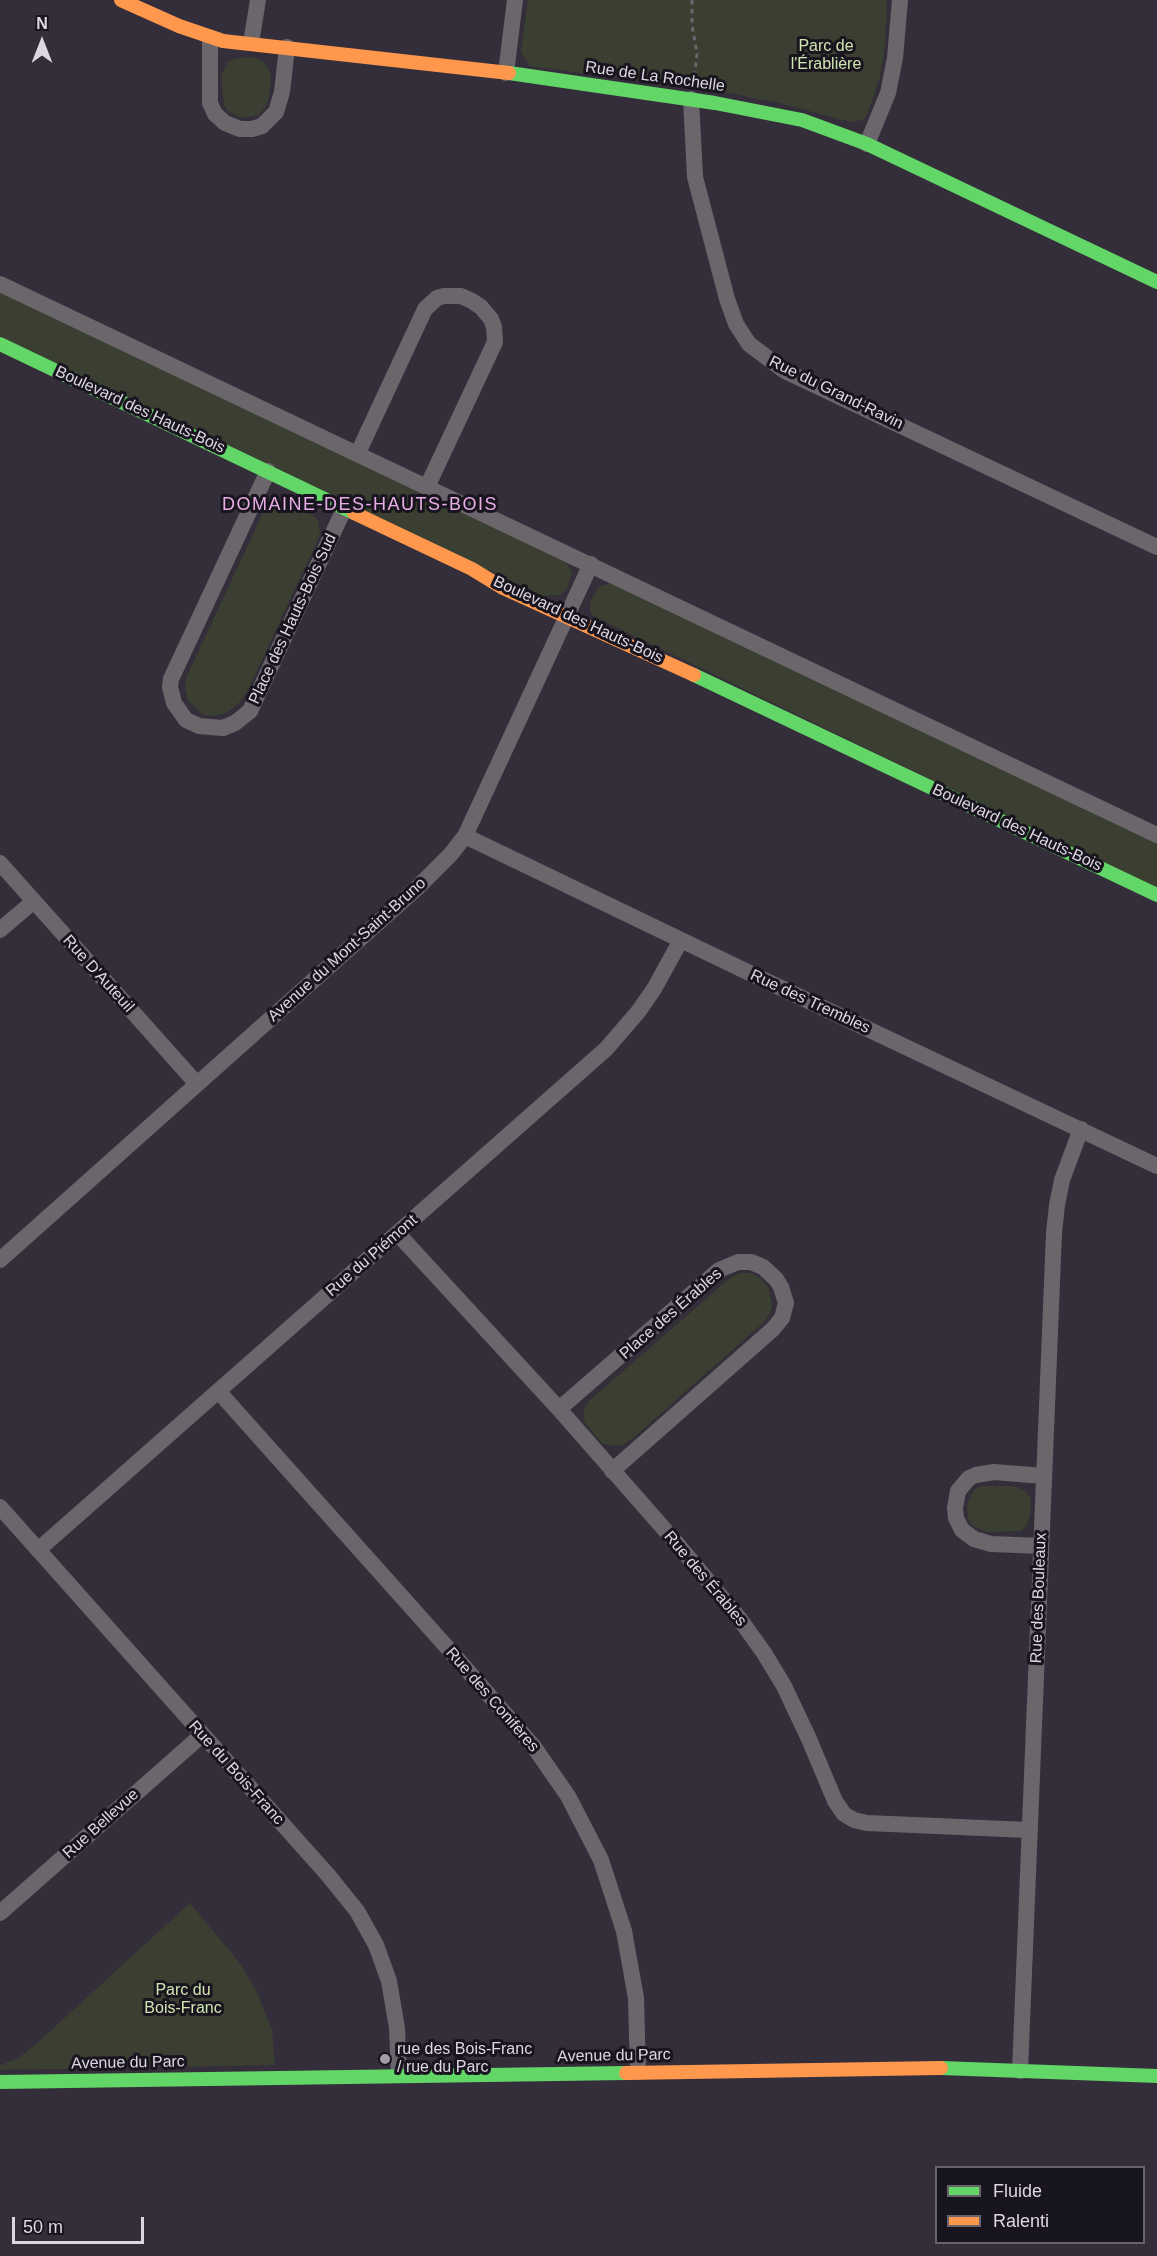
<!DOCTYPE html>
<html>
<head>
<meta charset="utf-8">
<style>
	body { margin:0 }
	#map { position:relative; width:1157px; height:2256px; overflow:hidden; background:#342e3a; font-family:Helvetica,sans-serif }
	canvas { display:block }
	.legend { position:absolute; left:935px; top:2166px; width:210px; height:78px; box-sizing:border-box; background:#19151e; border:2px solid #67636d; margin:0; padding:8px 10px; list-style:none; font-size:18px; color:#ddd7e4 }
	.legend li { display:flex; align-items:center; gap:12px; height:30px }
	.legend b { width:30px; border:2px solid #67636d }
	.north { position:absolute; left:12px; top:12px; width:60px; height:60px; -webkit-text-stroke:4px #19151e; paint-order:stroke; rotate:0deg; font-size:16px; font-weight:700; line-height:24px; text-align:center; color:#ddd7e4 }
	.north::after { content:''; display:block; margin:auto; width:21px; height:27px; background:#ddd7e4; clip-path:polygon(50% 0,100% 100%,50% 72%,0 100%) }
	.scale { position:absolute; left:12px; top:2217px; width:132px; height:27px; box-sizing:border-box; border:3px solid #ddd7e4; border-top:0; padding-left:8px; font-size:18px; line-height:21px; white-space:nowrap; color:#ddd7e4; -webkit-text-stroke:4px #19151e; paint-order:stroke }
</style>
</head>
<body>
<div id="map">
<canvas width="1157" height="2256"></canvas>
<ul class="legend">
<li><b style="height:8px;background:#63d668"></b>Fluide</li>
<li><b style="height:8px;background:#ff974d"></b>Ralenti</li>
</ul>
<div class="north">N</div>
<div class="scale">50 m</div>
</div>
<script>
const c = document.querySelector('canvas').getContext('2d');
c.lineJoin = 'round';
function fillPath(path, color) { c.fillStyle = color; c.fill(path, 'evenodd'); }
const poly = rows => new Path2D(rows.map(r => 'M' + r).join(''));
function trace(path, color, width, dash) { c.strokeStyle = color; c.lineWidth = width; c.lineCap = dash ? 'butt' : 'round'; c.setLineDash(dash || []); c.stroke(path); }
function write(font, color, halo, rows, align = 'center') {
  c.font = font + ' Helvetica,sans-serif'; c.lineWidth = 6; c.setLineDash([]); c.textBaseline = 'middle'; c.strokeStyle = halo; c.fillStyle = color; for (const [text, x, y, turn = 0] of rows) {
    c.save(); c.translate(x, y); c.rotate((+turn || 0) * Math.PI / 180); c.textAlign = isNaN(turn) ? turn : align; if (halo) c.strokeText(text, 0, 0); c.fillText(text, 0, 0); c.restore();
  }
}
const green = poly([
	[528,0,887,0,885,46,880,77,867,115,863,120,851,122,779,103,723,92,529,66,521,51],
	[253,57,261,60,268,68,271,76,269,98,264,109,258,115,242,118,228,111,224,105,221,76,228,62,235,58],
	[0,290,564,558,572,573,567,589,560,595,542,596,0,336],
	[278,502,312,515,318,520,320,535,248,690,239,703,228,712,216,716,203,715,188,700,185,688,187,676,266,506],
	[611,583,1157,841,1157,889,593,616,590,611,590,603,595,592,601,586],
	[740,1273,751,1273,761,1279,768,1287,772,1305,770,1313,765,1321,632,1439,621,1446,612,1446,602,1443,585,1423,583,1415,585,1407,590,1400,730,1278],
	[982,1486,1013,1486,1022,1489,1030,1497,1031,1512,1027,1525,1021,1531,986,1532,971,1524,968,1517,967,1505,971,1495,975,1489],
	[190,1903,242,1966,258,1994,272,2030,275,2065,0,2070,0,2065,17,2059,35,2045]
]);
const path = poly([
	[692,0,692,25,697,54,694,81]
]);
const street = poly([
	[210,38,210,103,215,114,225,123,240,129,252,129,262,126,276,112,282,92,287,47],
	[251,43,258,0],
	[506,73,515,0],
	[691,99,695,177,727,299,736,324,749,344,785,371,1157,547],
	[867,144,888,93,895,58,900,0],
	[0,284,1157,835],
	[358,453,425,309,437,298,444,296,461,296,472,301,481,307,491,319,494,327,495,342,427,487],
	[268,471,171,679,170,687,174,703,186,720,199,726,223,728,235,723,250,711,345,507],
	[465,836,760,978,1157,1166],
	[0,863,197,1084],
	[0,930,34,901],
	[398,1234,559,1409,679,1546,739,1618,764,1653,784,1686,809,1739,835,1801,844,1814,854,1820,867,1823,1029,1830],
	[0,1260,417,888,451,854,465,836,591,564],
	[219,1392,461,1663,534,1747,568,1796,601,1860,624,1931,636,1998,638,2072],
	[559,1409,719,1270,738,1262,751,1262,763,1267,776,1279,781,1287,786,1303,782,1318,773,1329,612,1471],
	[0,1507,328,1875,357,1911,376,1945,389,1981,397,2028,399,2075],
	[1041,1546,991,1544,974,1539,962,1530,956,1518,955,1508,958,1491,969,1478,976,1475,994,1472,1043,1476],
	[38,1550,606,1049,638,1012,654,989,681,940],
	[0,1913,202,1735],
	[1020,2071,1054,1233,1057,1205,1062,1180,1081,1129]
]);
const fast = poly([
	[509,73,715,103,802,120,867,144,1157,282],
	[0,344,354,513],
	[694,675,1157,895],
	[941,2068,1157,2076],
	[0,2082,626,2073]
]);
const slow = poly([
	[121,0,179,26,223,41,509,73],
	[354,513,472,569,503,588,694,675],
	[626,2073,941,2068]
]);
const markers = [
	[385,2059,6,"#a29ca8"]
];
const parkNames = [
	["Parc de",826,47],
	["l'Érablière",826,65],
	["Parc du",183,1991],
	["Bois-Franc",183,2009]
];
const streetNames = [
	["Rue de La Rochelle",655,77,8],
	["Rue du Grand-Ravin",836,393,26],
	["Boulevard des Hauts-Bois",140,410,25],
	["Place des Hauts-Bois Sud",293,619,-65],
	["Boulevard des Hauts-Bois",578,620,25],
	["Boulevard des Hauts-Bois",1017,828,25],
	["Avenue du Mont-Saint-Bruno",347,950,-42],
	["Rue D'Auteuil",98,974,48],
	["Rue des Trembles",810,1002,25],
	["Rue du Piémont",372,1256,-41],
	["Place des Érables",671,1314,-41],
	["Rue des Érables",705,1579,50],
	["Rue des Bouleaux",1039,1598,-88],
	["Rue des Conifères",492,1700,49],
	["Rue du Bois-Franc",236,1773,48],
	["Rue Bellevue",101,1824,-42],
	["Avenue du Parc",614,2056,-1],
	["Avenue du Parc",128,2063,-1]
];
const poiNames = [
	["rue des Bois-Franc",397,2050],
	["/ rue du Parc",397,2068]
];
const neighbourhoodNames = [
	["DOMAINE-DES-HAUTS-BOIS",360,505]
];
fillPath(green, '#3a3f31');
trace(path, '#6b666d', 3, [4.5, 4.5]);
trace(street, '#6b666c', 16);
trace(fast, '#63d668', 14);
trace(slow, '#ff974d', 14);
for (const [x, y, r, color] of markers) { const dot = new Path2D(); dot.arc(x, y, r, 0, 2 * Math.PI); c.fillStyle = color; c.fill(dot); trace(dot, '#19151e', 2); }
write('16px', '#d0e6b0', '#19151e', parkNames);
write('16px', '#ddd7e4', '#19151e', streetNames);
write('16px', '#ddd7e4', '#19151e', poiNames, 'left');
c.letterSpacing = '1.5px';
write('18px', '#e7ade5', '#19151e', neighbourhoodNames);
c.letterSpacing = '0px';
</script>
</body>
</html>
